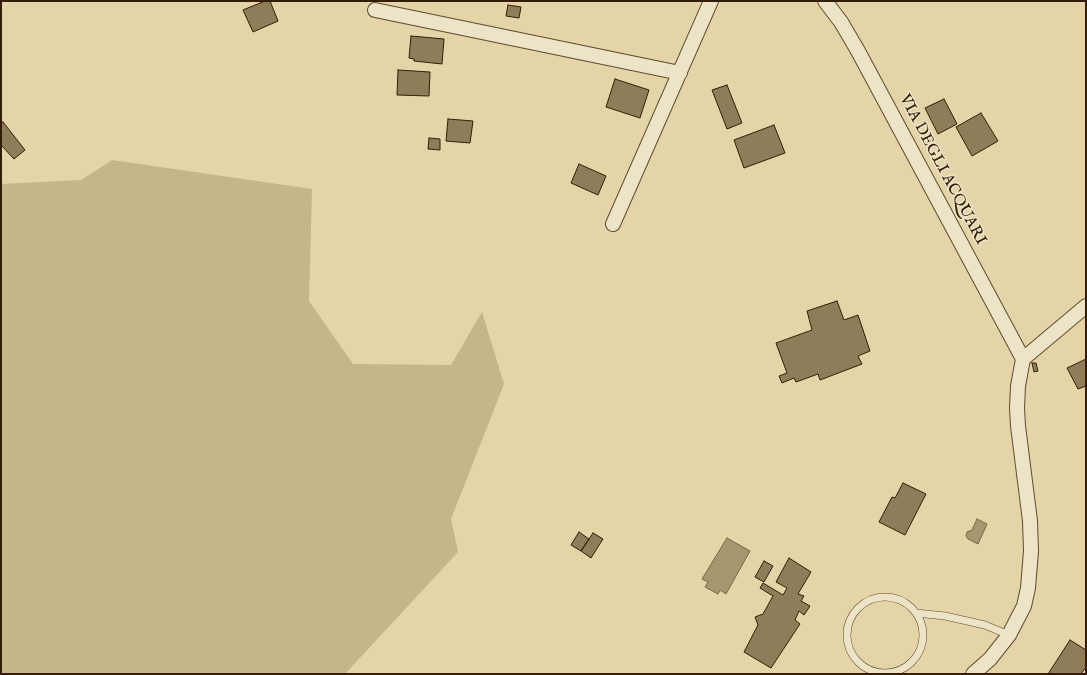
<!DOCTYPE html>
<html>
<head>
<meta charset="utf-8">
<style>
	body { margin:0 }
	#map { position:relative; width:1087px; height:675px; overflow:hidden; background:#e4d4a7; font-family:"IM FELL English",serif }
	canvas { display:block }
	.frame { position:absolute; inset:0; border:2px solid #331d05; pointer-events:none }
</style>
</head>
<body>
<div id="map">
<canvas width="1087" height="675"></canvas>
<div class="frame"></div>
</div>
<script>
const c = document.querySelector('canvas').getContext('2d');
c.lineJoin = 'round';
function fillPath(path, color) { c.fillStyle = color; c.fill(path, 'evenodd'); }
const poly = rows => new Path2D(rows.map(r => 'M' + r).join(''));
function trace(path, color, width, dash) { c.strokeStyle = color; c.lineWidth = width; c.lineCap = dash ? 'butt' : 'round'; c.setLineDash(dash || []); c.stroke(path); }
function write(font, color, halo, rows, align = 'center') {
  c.font = font + ' "IM FELL English",serif'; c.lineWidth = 3; c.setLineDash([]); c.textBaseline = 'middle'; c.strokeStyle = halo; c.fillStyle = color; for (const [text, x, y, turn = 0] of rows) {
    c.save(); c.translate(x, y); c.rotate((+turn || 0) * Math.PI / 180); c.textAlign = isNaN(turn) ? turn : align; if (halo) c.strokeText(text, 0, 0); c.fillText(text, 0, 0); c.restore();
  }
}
const green = poly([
	[112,160,312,189,309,301,353,364,451,365,482,312,504,384,451,519,458,552,345,674,1,674,1,184,81,180]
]);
const water = poly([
	[977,519,987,524,978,544,968,539,966,536,967,532,972,530,977,519],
	[727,538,750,551,726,594,720,590,718,594,705,587,708,582,702,579,727,538]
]);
const building = poly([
	[265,1,270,1,278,21,253,32,243,10,265,1],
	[508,5,521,7,519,18,506,16,508,5],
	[411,36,444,39,442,64,414,61,414,59,409,58,411,36],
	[398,70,430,72,429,96,397,95,398,70],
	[615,79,649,90,640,118,606,107,615,79],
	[727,85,742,123,727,129,712,90,727,85],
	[944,99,957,124,938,134,925,108,944,99],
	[981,113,998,141,972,156,956,127,981,113],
	[448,119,473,121,470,143,446,141,448,119],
	[3,122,25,150,14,159,1,145,1,123,3,122],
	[774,125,785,153,744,168,734,140,774,125],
	[429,138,440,139,440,150,428,149,429,138],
	[579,164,606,176,598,195,571,183,579,164],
	[837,301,844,320,858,315,870,351,858,356,862,364,820,380,818,374,796,382,794,378,782,383,779,376,787,373,776,343,812,330,807,311,837,301],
	[1086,359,1086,386,1078,389,1067,368,1086,359],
	[1032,363,1036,363,1038,371,1034,372,1032,363],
	[903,483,926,494,905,535,879,522,892,497,895,498,903,483],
	[579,532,589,539,581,551,571,545,579,532],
	[593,533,603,539,591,558,581,551,593,533],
	[789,558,811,572,798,594,804,596,801,601,810,606,804,615,799,611,795,620,800,624,771,668,744,652,758,625,755,617,763,614,773,596,760,588,763,583,783,595,787,588,776,582,789,558],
	[764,561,773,566,764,582,755,577,764,561],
	[1070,640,1086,650,1086,667,1081,674,1048,674,1070,640]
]);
const service = poly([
	'847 635a38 38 0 1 1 76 0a38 38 0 1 1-76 0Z',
	[916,613,945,616,985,625,1009,635]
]);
const minor = poly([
	[825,1,841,22,858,51,1023,359],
	[375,10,680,73],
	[613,224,711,1],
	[973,674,990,659,1009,635,1024,606,1028,588,1031,551,1030,521,1018,426,1017,408,1018,386,1023,359,1086,306]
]);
const streetNames = [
	["VIA DEGLI ACQUARI",942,170,62]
];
fillPath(green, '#c6b58b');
fillPath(water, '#a89670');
trace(water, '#796645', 1);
fillPath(building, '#8f7c59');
trace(building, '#331d05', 1);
trace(service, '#5f4b2e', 8);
trace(minor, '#5f4b2e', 16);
trace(service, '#ede3c6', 7);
trace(minor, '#ede3c6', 14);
write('16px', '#331d05', '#ede3c6', streetNames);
</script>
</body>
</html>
